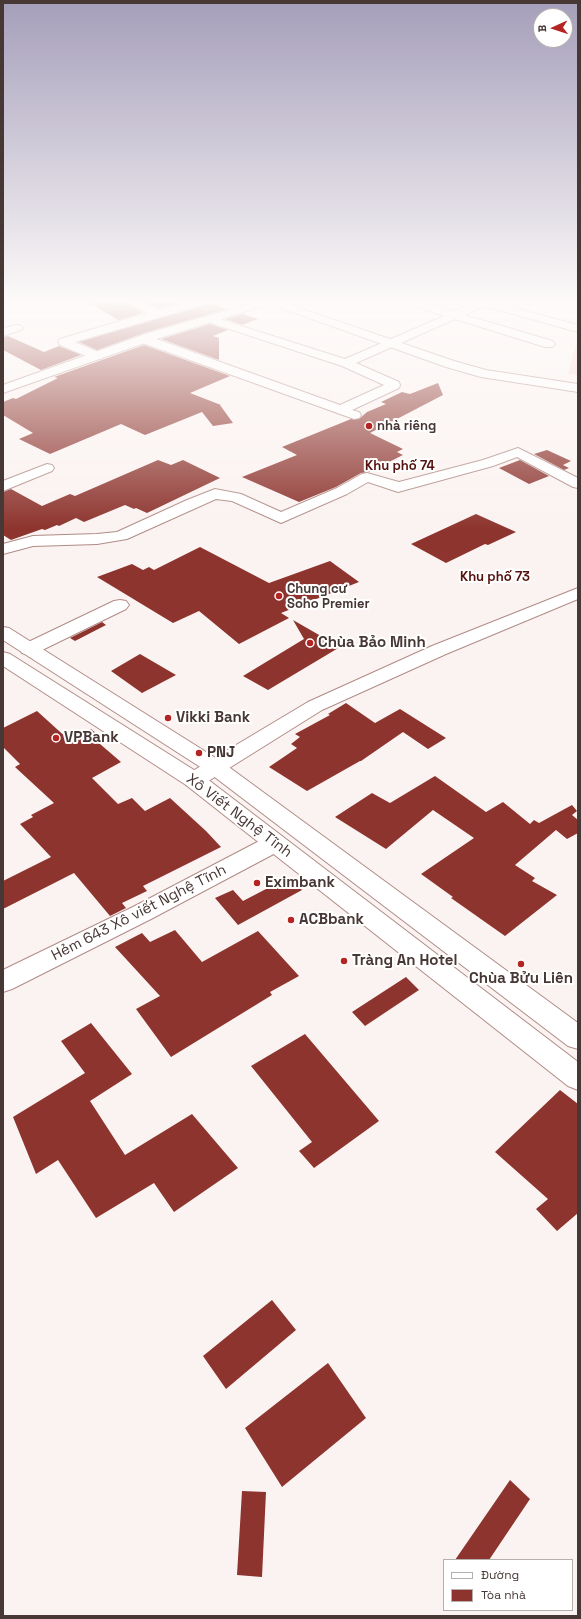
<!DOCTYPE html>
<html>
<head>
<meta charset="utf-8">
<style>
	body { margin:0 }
	#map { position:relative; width:581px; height:1619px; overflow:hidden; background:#fbf3f1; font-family:"Space Grotesk",sans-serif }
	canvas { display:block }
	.frame { position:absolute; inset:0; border:4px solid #473735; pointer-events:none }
	.legend { position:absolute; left:443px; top:1559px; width:130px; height:52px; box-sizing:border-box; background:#fff; border:1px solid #b5afae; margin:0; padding:5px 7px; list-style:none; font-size:12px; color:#473735 }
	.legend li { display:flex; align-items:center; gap:8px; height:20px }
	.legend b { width:20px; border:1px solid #b5afae }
	.north { position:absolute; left:533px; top:8px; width:40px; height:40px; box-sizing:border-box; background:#fff; border:1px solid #b5afae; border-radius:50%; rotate:267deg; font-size:11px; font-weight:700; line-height:16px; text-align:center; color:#473735 }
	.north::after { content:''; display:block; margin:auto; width:14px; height:18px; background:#b42422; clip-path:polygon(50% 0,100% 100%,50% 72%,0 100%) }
</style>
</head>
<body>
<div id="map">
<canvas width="581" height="1619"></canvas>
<div class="frame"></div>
<ul class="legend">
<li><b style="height:5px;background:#fff"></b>Đường</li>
<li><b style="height:11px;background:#8d342e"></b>Tòa nhà</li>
</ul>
<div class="north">B</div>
</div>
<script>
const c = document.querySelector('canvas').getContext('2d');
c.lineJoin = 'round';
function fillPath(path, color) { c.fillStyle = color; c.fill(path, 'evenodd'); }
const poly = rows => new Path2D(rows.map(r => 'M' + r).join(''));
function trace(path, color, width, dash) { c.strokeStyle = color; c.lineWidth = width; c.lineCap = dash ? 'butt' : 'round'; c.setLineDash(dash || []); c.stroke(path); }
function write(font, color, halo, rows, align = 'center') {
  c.font = font + ' "Space Grotesk",sans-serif'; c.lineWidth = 4; c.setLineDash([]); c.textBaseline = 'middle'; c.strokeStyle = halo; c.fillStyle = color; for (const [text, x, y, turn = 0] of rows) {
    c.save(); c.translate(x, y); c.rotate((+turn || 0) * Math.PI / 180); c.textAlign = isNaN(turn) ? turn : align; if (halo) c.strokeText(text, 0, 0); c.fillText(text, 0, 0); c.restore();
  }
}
const green = poly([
	[576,344,578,344,578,375,568,374]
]);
const building = poly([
	[90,303,128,303,143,313,118,320],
	[146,303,181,303,158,308],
	[205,303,228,309,147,332,97,350,79,342,202,306],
	[243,314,258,319,242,325,225,319],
	[210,324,228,330,213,336,219,338,219,360,161,339],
	[8,336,44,352,59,346,81,355,41,370,3,350,3,337],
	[144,345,230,376,190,393,221,405,220,405,233,423,213,426,202,412,145,435,121,424,50,454,19,439,33,433,3,415,3,402,13,398,16,399,58,378,54,377],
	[438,383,443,395,370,433,403,449,397,452,403,455,369,472,361,473,336,487,299,502,242,477,297,455,282,447,351,419,359,419,367,412,386,404,381,402,402,392,410,394],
	[547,450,571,461,563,465,569,468,564,470,534,454],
	[158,460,171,465,183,460,220,478,147,513,136,508,134,509,125,505,84,522,76,518,59,526,57,525,45,530,42,529,11,540,3,535,3,492,11,489,42,506,70,494,75,496],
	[520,460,549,476,529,484,499,468],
	[476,514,516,532,488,545,485,544,446,563,411,544],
	[200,547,269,583,330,561,359,582,281,613,289,618,239,644,199,611,173,623,97,577,132,564,143,570,149,567,154,570],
	[293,620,340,647,268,690,243,676,304,639],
	[102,622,106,625,75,641,70,638],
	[140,654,176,675,142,693,111,671],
	[346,703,375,723,400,709,446,738,428,749,403,732,361,761,360,761,307,791,269,767,297,748,291,744,300,737,295,734,330,715,328,714],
	[37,711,69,740,91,729,105,741,100,744,121,762,92,778,118,804,132,798,145,811,170,798,206,831,221,847,143,886,147,891,122,903,126,908,110,916,74,873,3,909,3,881,51,857,20,824,33,817,31,815,54,803,15,767,20,764,3,747,3,728],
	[435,776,486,812,503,802,530,824,534,820,539,823,572,805,577,811,572,815,578,820,578,833,567,839,556,830,515,865,535,878,532,881,557,895,505,936,451,898,453,897,421,874,474,838,433,810,386,849,335,817,372,793,390,803],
	[289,877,302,890,238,925,215,898,233,890,243,901],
	[175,930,202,962,258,931,299,976,270,992,272,995,171,1057,136,1009,160,996,115,947,142,933,150,942],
	[406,977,419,990,365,1026,352,1012],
	[91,1023,132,1074,90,1101,125,1155,192,1114,238,1168,174,1212,154,1183,96,1218,58,1160,36,1174,13,1117,85,1073,61,1041],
	[305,1034,379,1121,314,1168,299,1151,312,1142,251,1066],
	[560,1090,578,1104,578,1213,557,1231,536,1209,548,1199,495,1152],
	[272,1300,296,1330,226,1389,203,1356],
	[328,1363,366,1418,282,1487,245,1428],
	[510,1480,530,1499,489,1560,455,1560],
	[242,1491,266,1492,262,1577,237,1575]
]);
const street = poly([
	[129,303,143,303,158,310,186,303,204,303,202,305,75,342,101,353,103,356,101,359,93,359,60,345,58,342,60,339,147,313,129,303],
	[409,303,425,303,454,311,473,303,496,303,578,325,578,332,484,306,465,315,553,341,555,344,553,347,545,347,455,319,356,363,399,382,400,385,399,388,352,410,359,412,361,415,359,418,354,419,140,342,138,339,140,336,148,336,340,405,384,385,342,366,205,321,203,319,205,317,209,316,213,317,345,359,444,316,410,305,409,303],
	[17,325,21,326,23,328,21,330,3,336,3,328,17,325],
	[518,448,578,478,578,488,573,487,517,457,493,466,398,492,368,482,347,494,281,523,232,501,216,499,127,539,97,544,33,546,3,554,3,544,33,536,97,534,117,532,187,500,215,489,241,494,281,512,337,488,362,474,367,473,399,482,483,460,518,448],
	[47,464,52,465,54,468,52,471,3,491,3,481,47,464],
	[578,588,578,599,446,654,322,710,202,785,194,787,186,785,183,780,186,775,308,702,432,646,578,588],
	[120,600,126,601,129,605,126,609,36,653,29,655,22,653,20,649,22,645,114,601,120,600],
	[275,835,283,837,286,843,283,849,151,919,12,989,3,992,3,970,133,907,267,837,275,835]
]);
const secondary = poly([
	[254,303,285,303,454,361,486,370,578,384,578,392,481,377,446,367,270,304,156,339,3,393,3,385,148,333,254,303],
	[3,627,9,628,222,762,578,1023,578,1049,568,1046,208,772,3,640,3,627],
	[3,652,10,654,202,775,578,1062,578,1090,568,1086,186,785,3,666,3,652]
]);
const markers = [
	[369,426,4,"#b42422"],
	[279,596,4,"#b42422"],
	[310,643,4,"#b42422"],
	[168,718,4,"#b42422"],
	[56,738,4,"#b42422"],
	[199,753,4,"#b42422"],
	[257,883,4,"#b42422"],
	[291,920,4,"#b42422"],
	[344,961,4,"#b42422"],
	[521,964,4,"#b42422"]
];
const farPoinames = [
	["nhà riêng",377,426],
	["Chung cư",287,589],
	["Soho Premier",287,604]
];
const farNeighbourhoodnames = [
	["Khu phố 74",400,466],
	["Khu phố 73",495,577]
];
const poiNames = [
	["Chùa Bảo Minh",318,643],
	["Vikki Bank",176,718],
	["VPBank",64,738],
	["PNJ",207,753],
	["Eximbank",265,883],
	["ACBbank",299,920],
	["Tràng An Hotel",352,961],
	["Chùa Bửu Liên",521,979,"center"]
];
const streetNames = [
	["Xô Viết Nghệ Tĩnh",239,816,37],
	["Hẻm 643 Xô viết Nghệ Tĩnh",139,913,-27]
];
fillPath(green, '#f9d7d2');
fillPath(building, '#8d342e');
trace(street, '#b08b86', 2);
trace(secondary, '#b08b86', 2);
fillPath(street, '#fff');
fillPath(secondary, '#fff');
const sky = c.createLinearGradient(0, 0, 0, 529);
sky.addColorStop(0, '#a59eba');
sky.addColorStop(0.57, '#fdfaf9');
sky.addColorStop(1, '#fdfaf900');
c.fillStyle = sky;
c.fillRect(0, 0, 581, 529);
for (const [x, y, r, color] of markers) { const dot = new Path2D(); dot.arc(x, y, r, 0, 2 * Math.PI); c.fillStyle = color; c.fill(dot); trace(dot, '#fff', 1.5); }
write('bold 13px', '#473735', '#fff', farPoinames, 'left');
write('bold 13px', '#56120f', '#fff', farNeighbourhoodnames);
write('bold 15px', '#473735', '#fff', poiNames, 'left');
write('15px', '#473735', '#fff', streetNames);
</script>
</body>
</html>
